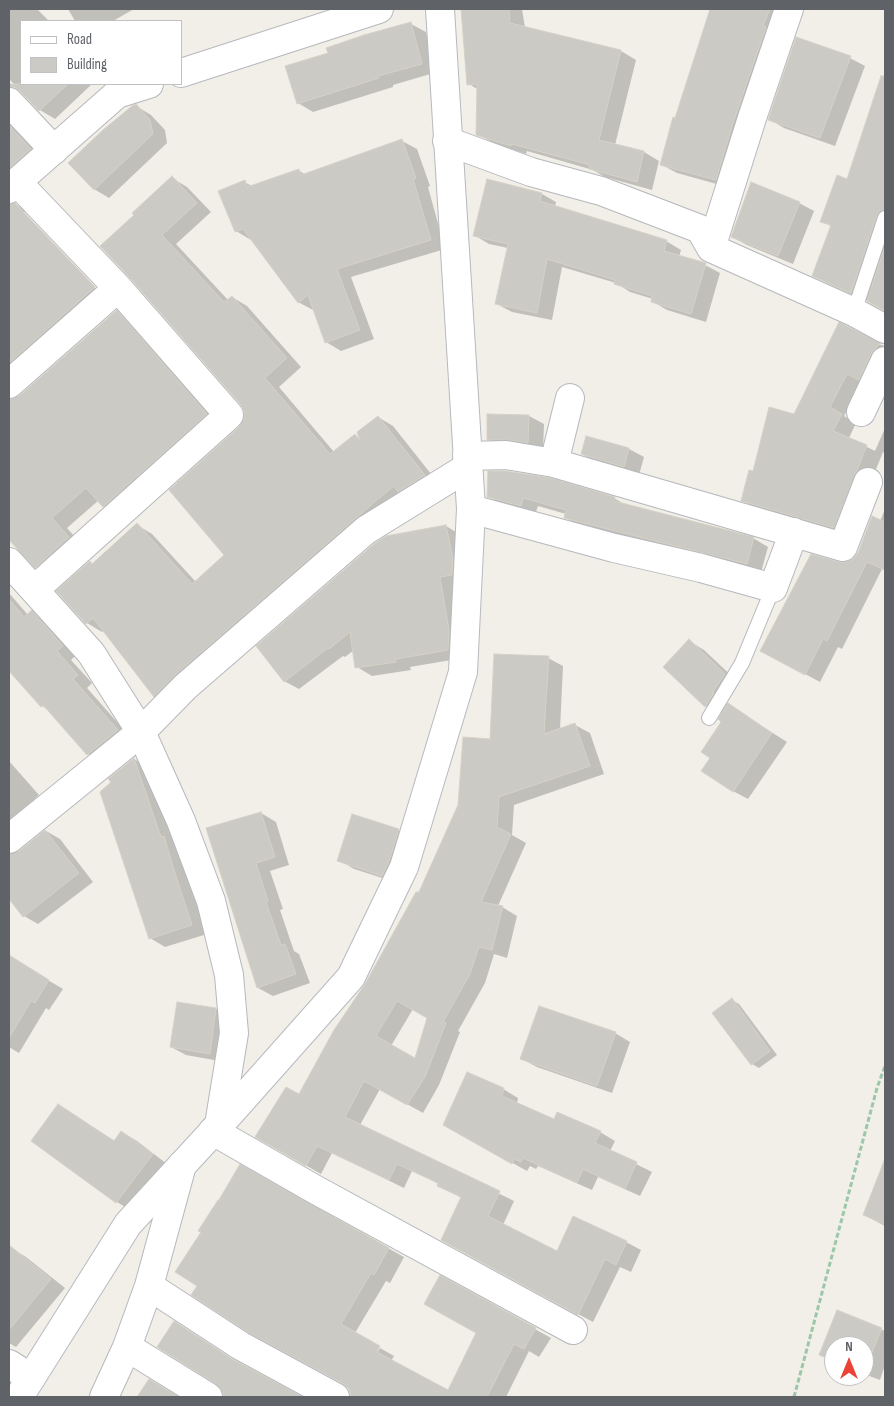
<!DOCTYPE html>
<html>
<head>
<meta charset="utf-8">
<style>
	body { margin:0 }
	#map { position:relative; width:894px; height:1406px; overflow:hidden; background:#f1efe8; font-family:"Sofia Sans Condensed",sans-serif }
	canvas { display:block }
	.frame { position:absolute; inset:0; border:10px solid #5f6368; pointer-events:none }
	.legend { position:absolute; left:20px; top:20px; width:162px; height:65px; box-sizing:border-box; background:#fff; border:1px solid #bfc1c3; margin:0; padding:6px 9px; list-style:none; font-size:15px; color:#5f6368 }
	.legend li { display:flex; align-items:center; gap:10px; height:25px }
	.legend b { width:25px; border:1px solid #bfc1c3 }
	.north { position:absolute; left:824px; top:1336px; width:50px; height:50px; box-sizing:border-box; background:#fff; border:1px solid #bfc1c3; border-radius:50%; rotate:0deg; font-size:14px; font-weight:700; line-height:20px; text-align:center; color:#5f6368 }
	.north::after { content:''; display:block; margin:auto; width:18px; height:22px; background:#ea4335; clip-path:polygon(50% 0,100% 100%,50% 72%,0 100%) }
</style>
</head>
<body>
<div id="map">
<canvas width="894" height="1406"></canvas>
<div class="frame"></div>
<ul class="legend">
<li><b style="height:6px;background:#fff"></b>Road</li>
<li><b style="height:14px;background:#cccac5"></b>Building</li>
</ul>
<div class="north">N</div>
</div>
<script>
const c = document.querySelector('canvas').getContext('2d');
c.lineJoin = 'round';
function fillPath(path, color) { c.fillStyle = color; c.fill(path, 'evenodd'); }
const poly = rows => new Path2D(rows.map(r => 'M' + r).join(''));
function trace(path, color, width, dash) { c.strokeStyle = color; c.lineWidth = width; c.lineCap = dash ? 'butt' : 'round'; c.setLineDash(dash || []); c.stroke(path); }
const shadow = poly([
	[9,9,37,9,49,21,21,21,21,84,92,84,55,119,40,110,9,79],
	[68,9,134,9,113,21,75,21],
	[463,9,522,9,525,28,621,51,636,60,615,145,644,152,659,161,652,190,605,177,593,170,527,151,526,154,493,143,478,134,479,90,469,84],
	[721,9,788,9,731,188,677,173,662,165,676,119],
	[411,24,426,32,437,72,393,85,393,87,313,112,298,103,329,54],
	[850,58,865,66,835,146,784,128,769,119],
	[876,98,885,101,885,310,866,300,866,301,829,284,814,276,832,227,822,221,848,180],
	[136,106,151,115,165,130,167,143,109,198,94,189],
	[9,116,46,158,10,194,10,205,15,204,31,213,110,297,10,389,11,400,20,397,117,312,133,321,222,423,120,515,104,506,99,500,67,528,84,547,52,576,36,567,9,537],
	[22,212,26,212,101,291,99,292],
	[402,141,417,149,430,186,428,187,445,249,351,277,374,339,341,351,326,342,315,310,313,310,298,302,252,239,251,240,236,231,244,182,252,186,298,170,306,175],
	[172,178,187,187,211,212,176,244,228,300,232,297,247,306,301,367,279,387,334,452,355,436,361,440,378,417,393,426,439,484,169,704,154,696,104,630,102,632,87,623,58,591,90,562,93,564,137,525,152,534,196,582,226,555,240,427,245,420,245,411,136,215],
	[542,194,556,202,555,207,666,241,681,250,679,257,705,265,720,273,706,322,667,310,652,301,653,299,630,292,616,283,562,267,552,320,512,312,497,304,508,248,489,244,474,235],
	[799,203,814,211,793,264,747,245,732,237],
	[878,344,885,346,885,364,862,381,844,416,856,423,849,438,875,451,885,428,885,454,883,452,849,536,758,509,743,501,795,415],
	[489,415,529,416,544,424,543,451,503,448,488,439],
	[629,449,644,457,639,475,597,463,582,454],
	[488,496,614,498,629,507,753,538,768,547,761,572,580,526,565,517,566,514,538,506,535,514,503,505],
	[885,509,885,570,882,569,842,649,838,647,820,682,777,659,839,563,847,563,854,559,880,521],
	[446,526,461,535,463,658,410,667,411,670,372,676,357,667,354,650,345,657,343,656,299,689,284,681],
	[9,593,28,615,32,612,46,620,77,654,71,660,92,683,87,688,132,739,103,763,88,754,50,711,42,706,9,669],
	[689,641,704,650,739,683,726,702,727,704,787,742,748,799,733,791,711,758,723,722,722,715,706,706,665,667],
	[548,658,563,666,560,730,575,725,590,733,604,774,514,805,512,835,526,843,498,906,502,907,517,916,507,958,494,954,485,983,458,1031,460,1032,439,1085,423,1113,380,1089,360,1125,514,1201,503,1225,558,1253,626,1242,641,1250,631,1272,620,1267,593,1322,457,1248,462,1198,438,1186,439,1184,412,1171,404,1188,332,1153,321,1174,257,1137,299,1096,420,894,491,741],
	[413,1009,428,1018,416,1060,391,1046],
	[134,759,149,768,179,846,188,880,207,934,165,947,150,938,113,782,110,779],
	[9,761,39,795,15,817,9,825],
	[261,813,276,822,289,865,270,871,283,909,280,910,294,951,299,954,310,983,273,996,258,988,208,829],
	[353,816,399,831,413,839,398,883,354,869,339,860],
	[46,831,60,839,93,882,38,924,24,916,11,900,9,902,9,856,19,852],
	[9,957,63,989,49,1010,46,1008,19,1053,9,1047],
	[732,1000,739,1004,777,1055,759,1068,752,1064],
	[216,1009,231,1018,225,1062,186,1055,171,1047],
	[615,1033,630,1042,612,1093,537,1067,522,1059],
	[503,1089,518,1098,517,1104,554,1121,600,1132,615,1141,610,1151,652,1172,640,1196,598,1177,592,1190,538,1166,536,1169,530,1166,527,1171,444,1125],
	[58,1105,115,1141,122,1132,137,1141,167,1164,132,1211,117,1202,32,1141],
	[240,1166,404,1257,390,1283,386,1281,355,1333,355,1391,380,1348,394,1356,370,1397,354,1397,352,1396,350,1389,344,1383,198,1286,203,1232,218,1201],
	[875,1186,885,1190,885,1226,864,1215],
	[11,1248,26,1257,65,1288,16,1347,9,1343,9,1251],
	[441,1277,551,1338,539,1357,529,1351,506,1397,385,1397,400,1366,449,1390,477,1333],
	[837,1312,885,1331,885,1365,880,1380,864,1374,864,1346,834,1346,834,1362,821,1354],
	[244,1367,300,1397,225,1397,223,1389]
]);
const building = poly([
	[461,9,509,9,510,23,621,50,599,140,644,151,637,182,589,169,590,165,512,144,511,146,476,135,477,84,467,85,461,9],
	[710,9,770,9,763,26,766,27,732,126,716,180,660,165,673,117,675,118,710,9],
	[411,22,422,64,378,76,379,78,297,104,285,66,328,53,326,48,364,35,411,22],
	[796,37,851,56,820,138,768,120,796,37],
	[881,76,885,76,885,209,880,211,877,215,851,293,812,276,831,225,820,222,837,175,847,179,881,76],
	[9,84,68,84,39,111,20,91,14,87,9,87,9,84],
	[136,104,150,120,153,134,94,190,68,163,103,130,132,106,136,104],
	[9,125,31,149,9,168,9,125],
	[402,139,416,178,413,179,431,240,337,269,360,330,325,343,308,295,298,303,243,229,235,232,218,191,245,180,247,187,299,169,301,175,402,139],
	[172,176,197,203,162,235,224,302,232,296,287,358,265,378,330,454,355,434,360,441,357,432,378,416,425,475,398,492,394,486,378,499,175,675,154,697,93,618,86,624,56,591,90,561,92,564,137,523,192,584,224,555,169,490,239,427,244,419,244,411,241,405,130,278,100,246,134,215,132,213,172,176],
	[487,179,542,193,540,201,667,240,664,251,706,263,691,314,651,302,652,296,614,284,615,280,547,259,537,313,495,304,508,244,473,236,487,179],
	[751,182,800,202,778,256,731,237,751,182],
	[15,203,95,287,9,363,9,204,15,203],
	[885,245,885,311,867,301,885,245],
	[117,310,207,414,103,507,86,488,52,518,69,537,35,568,9,540,9,399,19,396,117,310],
	[839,322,880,343,871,354,859,380,847,374,830,407,842,414,833,431,867,445,834,528,741,501,749,470,753,471,769,407,794,414,839,322],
	[487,414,529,415,528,443,508,440,487,440,487,414],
	[586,436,629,448,624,467,581,454,586,436],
	[488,471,505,471,551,478,615,497,614,501,754,537,747,564,564,518,566,510,523,498,521,506,487,497,488,471],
	[872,516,885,522,885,570,867,562,827,641,823,639,805,675,760,651,811,554,839,562,847,562,853,559,858,553,872,516],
	[446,525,453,559,452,575,440,577,449,630,448,650,396,659,396,662,355,668,350,632,329,649,328,648,284,682,256,646,375,543,386,536,446,525],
	[9,599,24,617,32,610,63,646,57,651,78,675,73,679,118,730,87,755,43,705,41,707,9,671,9,599],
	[689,639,725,674,712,693,714,693,705,707,663,667,689,639],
	[494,654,549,656,544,734,575,723,590,766,499,797,497,827,511,834,481,902,503,906,492,950,479,947,470,974,443,1022,446,1023,425,1077,407,1105,364,1081,345,1117,500,1191,488,1216,557,1251,573,1216,627,1241,616,1265,605,1259,578,1315,441,1240,461,1197,437,1186,438,1183,397,1164,389,1180,317,1146,306,1166,255,1137,286,1087,299,1094,334,1030,365,984,416,892,419,892,458,805,463,737,490,739,494,654],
	[397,1001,427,1018,415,1058,376,1036,397,1001],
	[728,703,772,733,733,792,701,771,710,758,701,752,721,722,718,719,728,703],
	[134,758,161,837,164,836,174,870,192,925,149,939,100,792,111,782,108,779,134,758],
	[261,812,275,857,256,863,268,901,266,902,281,945,285,944,296,974,257,988,206,828,261,812],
	[352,814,399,829,389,861,382,876,337,861,352,814],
	[45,830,79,873,23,917,9,899,9,854,19,851,45,830],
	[9,955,49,980,35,1003,31,1001,9,1038,9,955],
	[732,998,770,1051,751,1065,712,1013,732,998],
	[177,1002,216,1008,210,1054,170,1047,177,1002],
	[539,1006,616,1032,597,1086,520,1059,539,1006],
	[467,1072,504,1088,502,1096,554,1119,557,1112,601,1131,595,1143,637,1162,625,1189,583,1169,577,1183,523,1158,521,1162,514,1159,512,1164,443,1125,467,1072],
	[58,1104,114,1141,121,1131,153,1154,116,1203,31,1141,58,1104],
	[884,1161,885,1161,885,1224,863,1215,884,1161],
	[240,1164,389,1248,374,1275,371,1273,341,1324,380,1346,377,1352,448,1390,476,1333,424,1304,440,1275,536,1328,524,1349,514,1344,487,1397,351,1397,349,1389,342,1383,249,1333,191,1295,197,1286,175,1272,201,1232,198,1231,218,1200,219,1200,240,1164],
	[9,1245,51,1279,9,1330,9,1245],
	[837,1310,882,1328,864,1372,864,1346,834,1346,834,1361,819,1355,837,1310],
	[174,1321,234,1360,303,1397,224,1397,221,1389,216,1384,157,1347,174,1321],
	[149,1379,179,1397,137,1397,149,1379]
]);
const path = poly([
	[794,1397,877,1088,885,1066]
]);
const lane = poly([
	[854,312,885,218],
	[709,718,742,663,773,588]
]);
const street = poly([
	[181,73,379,9],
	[9,102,54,150],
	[447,141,531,172,601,191,700,229,711,248,854,312,885,329],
	[17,182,118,288,229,415,34,590],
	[9,189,117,94,149,84],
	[711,248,752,118,789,9],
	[9,384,118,288],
	[861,412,885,361],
	[467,456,506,455,554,463,843,547,868,482],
	[554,463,570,398],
	[471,509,614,548,701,568,773,588,794,532],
	[9,562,91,653,141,732,181,821,211,901,229,975,234,1033,219,1125],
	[9,839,141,732,185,687,366,530,468,467],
	[213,1131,316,1190,573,1330],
	[149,1286,241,1346,335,1397],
	[127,1347,208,1397],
	[9,1364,31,1378],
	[104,1397,127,1347,149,1286,182,1165]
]);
const secondary = poly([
	[19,1397,128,1224,231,1112,351,977,404,867,463,672,471,509,440,9]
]);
fillPath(shadow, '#0003');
fillPath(building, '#cccac5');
trace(building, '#d6d1c6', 1);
trace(lane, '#b5b8bc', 16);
trace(street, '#b5b8bc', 30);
trace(secondary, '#b6babf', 30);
trace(path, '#9cc7a9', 3, [5, 2.5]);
trace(lane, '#fff', 14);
trace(street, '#fff', 28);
trace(secondary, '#fff', 28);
</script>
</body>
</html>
